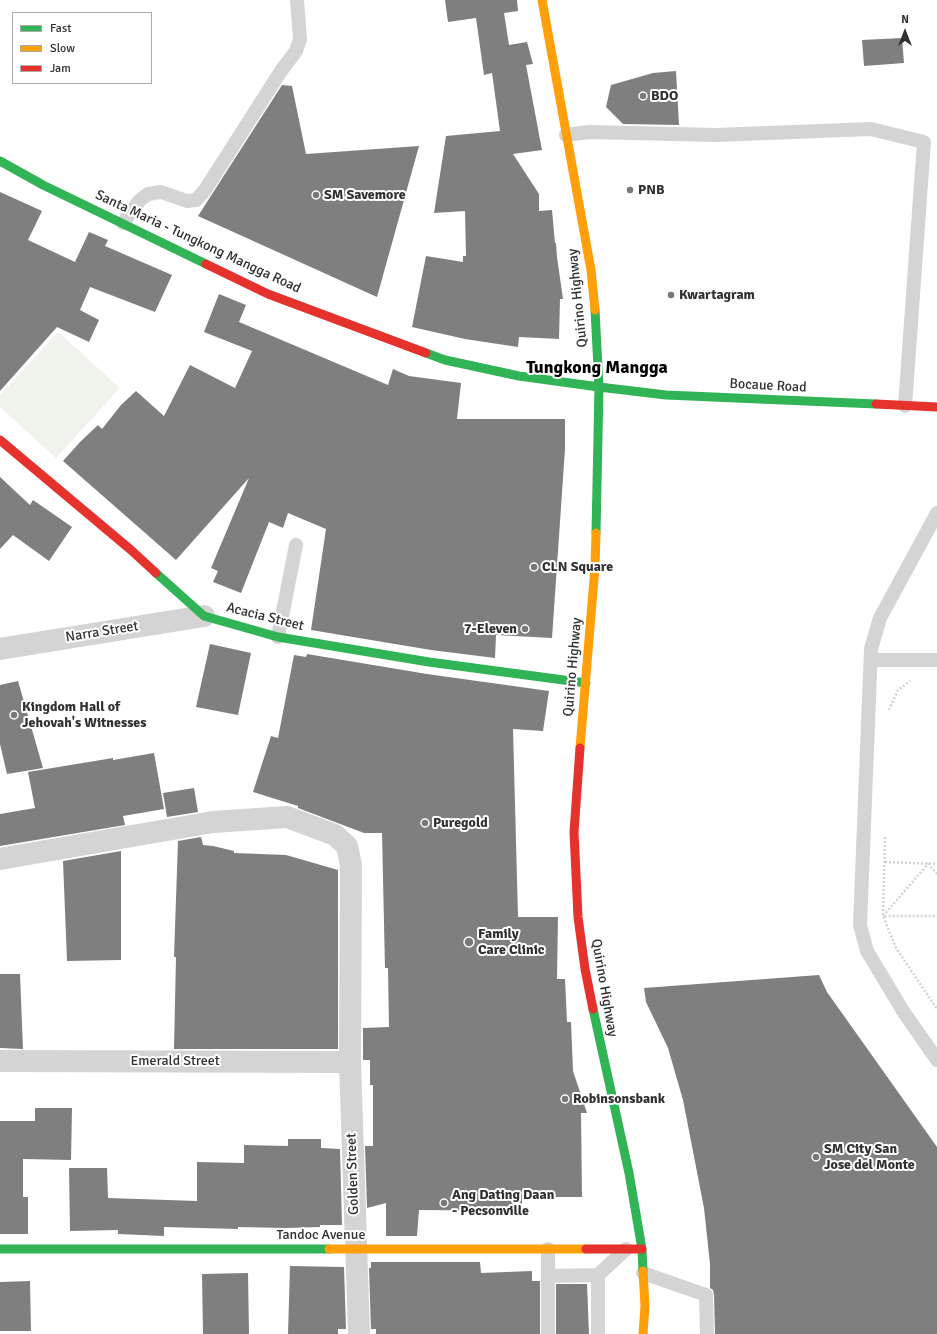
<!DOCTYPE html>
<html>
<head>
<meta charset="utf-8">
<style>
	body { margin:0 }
	#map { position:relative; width:937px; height:1334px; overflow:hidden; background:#fff; font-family:Signika,sans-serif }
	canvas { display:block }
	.legend { position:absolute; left:12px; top:12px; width:140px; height:72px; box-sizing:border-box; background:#fff; border:1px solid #acacac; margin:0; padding:5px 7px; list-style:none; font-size:12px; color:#303030 }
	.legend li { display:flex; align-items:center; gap:8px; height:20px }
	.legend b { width:20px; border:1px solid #acacac }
	.north { position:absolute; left:885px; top:12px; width:40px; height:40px; -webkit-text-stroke:3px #fff; paint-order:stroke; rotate:0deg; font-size:11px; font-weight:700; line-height:16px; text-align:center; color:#303030 }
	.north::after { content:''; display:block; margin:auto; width:14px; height:18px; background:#303030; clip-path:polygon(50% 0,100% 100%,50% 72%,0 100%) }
</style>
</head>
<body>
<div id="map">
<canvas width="937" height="1334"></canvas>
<ul class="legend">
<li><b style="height:5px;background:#30b455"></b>Fast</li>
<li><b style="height:5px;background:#ff9f0a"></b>Slow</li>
<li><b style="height:5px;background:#e5322d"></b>Jam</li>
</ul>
<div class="north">N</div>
</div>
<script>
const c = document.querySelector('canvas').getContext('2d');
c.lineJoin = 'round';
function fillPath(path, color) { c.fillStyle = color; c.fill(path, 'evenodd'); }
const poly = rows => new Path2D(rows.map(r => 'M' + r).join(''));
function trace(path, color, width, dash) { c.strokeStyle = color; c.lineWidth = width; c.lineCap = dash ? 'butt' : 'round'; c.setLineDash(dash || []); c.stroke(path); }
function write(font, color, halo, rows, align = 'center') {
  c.font = font + ' Signika,sans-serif'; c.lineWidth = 4; c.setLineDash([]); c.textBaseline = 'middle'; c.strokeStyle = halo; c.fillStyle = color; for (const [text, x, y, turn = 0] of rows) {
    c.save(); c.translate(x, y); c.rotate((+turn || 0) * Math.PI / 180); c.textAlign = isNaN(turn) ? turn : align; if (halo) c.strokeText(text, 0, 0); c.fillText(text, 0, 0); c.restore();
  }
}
const green = poly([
	[58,332,120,388,56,458,0,407,0,395]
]);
const building = poly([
	[445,0,517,0,518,11,504,13,509,45,527,42,533,64,526,65,542,150,513,154,539,194,539,211,552,210,555,243,556,243,557,257,563,299,560,299,559,339,519,337,518,347,465,339,412,327,426,256,463,262,463,256,466,256,465,211,434,213,446,136,500,131,492,73,484,75,476,18,448,22],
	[902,38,904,63,864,66,862,40],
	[676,71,679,125,623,124,606,107,611,85,653,73],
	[282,85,292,86,306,154,419,146,377,297,198,216],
	[0,192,42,211,28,240,75,262,89,232,108,240,105,246,172,275,155,312,90,287,80,310,99,320,89,342,57,327,0,391],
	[219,294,246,305,239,322,388,385,393,369,409,376,461,383,457,419,565,419,565,449,552,638,496,635,495,658,431,650,311,630,326,529,288,513,283,528,269,522,241,593,213,582,218,571,211,568,249,478,176,560,63,461,80,442,98,425,102,429,121,405,136,391,164,416,190,365,235,388,252,351,204,332],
	[0,477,30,505,33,500,72,527,49,561,13,535,0,549],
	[210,644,251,653,238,715,196,707],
	[307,654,427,674,549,691,543,731,513,729,518,917,558,917,557,979,565,979,567,1022,571,1022,573,1071,587,1113,581,1113,582,1197,522,1197,522,1211,419,1210,417,1236,386,1236,386,1203,367,1208,365,1146,373,1146,373,1085,370,1085,370,1060,363,1060,363,1028,389,1027,388,968,385,968,382,833,364,833,298,808,298,806,253,792,271,736,278,738,294,655,306,657],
	[18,681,43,768,7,774,0,744,0,685],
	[154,753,164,809,123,816,125,825,0,846,0,814,35,808,28,772,113,758,113,760],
	[194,788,198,812,167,817,163,793],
	[201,837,203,845,213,846,234,851,234,853,286,855,338,870,338,1049,174,1049,176,957,174,957,178,841],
	[121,851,121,960,67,961,63,861],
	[0,974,20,974,23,1049,0,1048],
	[819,975,827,992,937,1147,937,1334,715,1334,714,1295,713,1290,710,1288,710,1264,704,1208,683,1100,668,1048,646,1002,644,988],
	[35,1108,72,1108,71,1160,23,1159,23,1197,28,1197,28,1234,0,1234,0,1121,35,1121],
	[288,1139,321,1139,321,1148,340,1149,342,1225,320,1225,320,1227,286,1228,238,1227,238,1229,164,1227,164,1236,118,1234,118,1230,70,1231,69,1168,107,1168,108,1198,197,1201,197,1162,244,1163,244,1145,288,1146],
	[371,1262,480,1262,481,1273,532,1271,532,1281,540,1281,540,1334,376,1334,376,1329,371,1329,369,1268,371,1268],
	[290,1266,344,1267,346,1329,338,1329,338,1334,288,1334],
	[248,1273,249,1334,203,1334,202,1274],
	[30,1281,31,1331,0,1331,0,1282],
	[556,1284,587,1284,589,1334,556,1334]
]);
const path = poly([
	[889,710,898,690,910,681],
	[885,837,883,916,896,948,937,1009],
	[885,862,937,864],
	[937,874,928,864,883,916,937,916]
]);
const lane = poly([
	[566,135,589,132,716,135,871,129,924,142,905,406],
	[123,223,140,200,148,194,161,192,187,201,196,200,205,190,281,71,296,51,300,39,297,0],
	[937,513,880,618,871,649,860,925,867,951,903,1011,937,1060],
	[278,637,296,545],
	[871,660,937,660],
	[548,1249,548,1334],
	[643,1273,706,1295,707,1334],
	[598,1275,598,1334],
	[548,1276,598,1275,626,1249]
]);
const street = poly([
	[0,649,204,616],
	[0,859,213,822,287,817,335,835,347,846,351,865,350,1062,359,1334],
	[0,1061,350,1062]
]);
const fast = poly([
	[0,161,43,185,206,264],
	[595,310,599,387,596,533],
	[426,353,445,360,519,376,599,387],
	[599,387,666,395,876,404],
	[156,573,204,616,278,637,429,662,586,683],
	[593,1009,629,1173,642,1249,643,1271],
	[0,1249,329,1249]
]);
const slow = poly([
	[542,0,591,270,595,310],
	[580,748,595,567,596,533],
	[329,1249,586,1249],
	[643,1334,645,1306,643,1271]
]);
const jam = poly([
	[206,264,268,294,426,353],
	[876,404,937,407],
	[0,440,131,550,156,573],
	[580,748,574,832,578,917,585,969,593,1009],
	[586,1249,642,1249]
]);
const markers = [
	[643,96,4,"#787878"],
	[630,190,4,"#787878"],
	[316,195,4,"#787878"],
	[671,295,4,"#787878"],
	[534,567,4,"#787878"],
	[525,629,4,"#787878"],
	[14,715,4,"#787878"],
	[425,823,4,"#787878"],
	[469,942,5,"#787878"],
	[565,1099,4,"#787878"],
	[816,1157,4,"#787878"],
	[444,1203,4,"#787878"]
];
const poiNames = [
	["BDO",651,96],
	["PNB",638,190],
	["SM Savemore",324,195],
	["Kwartagram",679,295],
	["CLN Square",542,567],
	["7-Eleven",517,629,"right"],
	["Kingdom Hall of",22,707],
	["Jehovah's Witnesses",22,723],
	["Puregold",433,823],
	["Family",478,934],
	["Care Clinic",478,950],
	["Robinsonsbank",573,1099],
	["SM City San",824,1149],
	["Jose del Monte",824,1165],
	["Ang Dating Daan",452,1195],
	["- Pecsonville",452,1211]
];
const streetNames = [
	["Santa Maria - Tungkong Mangga Road",198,242,25],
	["Quirino Highway",578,298,-96],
	["Bocaue Road",768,386,3],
	["Acacia Street",265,617,14],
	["Narra Street",102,632,-9],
	["Quirino Highway",573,667,-85],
	["Quirino Highway",604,988,80],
	["Emerald Street",175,1061],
	["Golden Street",353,1174,-92],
	["Tandoc Avenue",321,1235]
];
const districtNames = [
	["Tungkong Mangga",597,368]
];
fillPath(green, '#f0f3ec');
fillPath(building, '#7f7f7f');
trace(path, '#d4d4d4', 2.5, [2, 2]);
trace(lane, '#d4d4d4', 14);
trace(street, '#d4d4d4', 22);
trace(fast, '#30b455', 9);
trace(slow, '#ff9f0a', 9);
trace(jam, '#e5322d', 9);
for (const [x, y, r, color] of markers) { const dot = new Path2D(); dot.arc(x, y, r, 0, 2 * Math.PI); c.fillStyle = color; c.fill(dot); trace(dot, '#fff', 1.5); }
write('bold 14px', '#303030', '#fff', poiNames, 'left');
write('14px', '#303030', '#fff', streetNames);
write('bold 18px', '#000', '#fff', districtNames);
</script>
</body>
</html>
